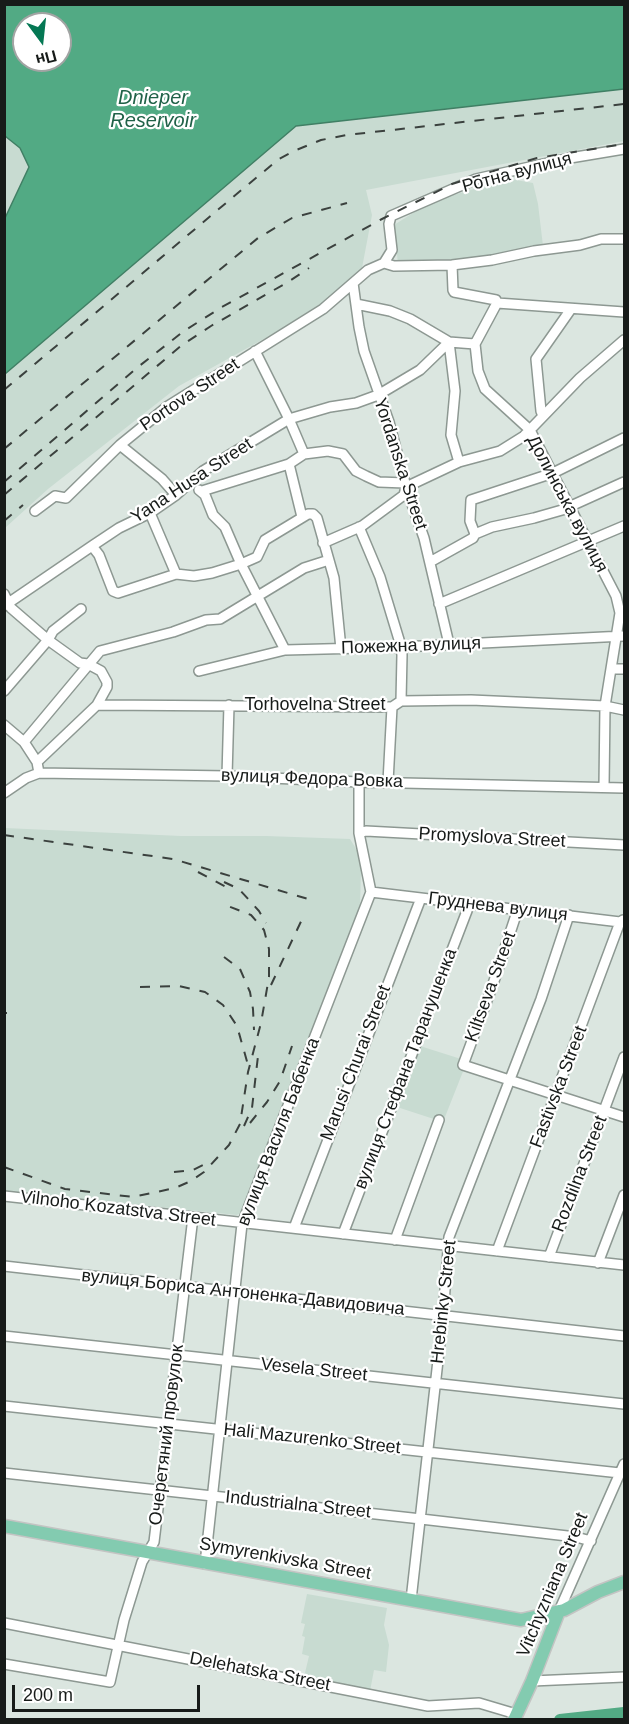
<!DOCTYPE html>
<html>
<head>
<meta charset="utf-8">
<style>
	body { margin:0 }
	#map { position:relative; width:629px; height:1724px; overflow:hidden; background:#dbe6e0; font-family:Helvetica,sans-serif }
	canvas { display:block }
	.frame { position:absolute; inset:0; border:6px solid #171b19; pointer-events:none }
	.north { position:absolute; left:12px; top:12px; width:60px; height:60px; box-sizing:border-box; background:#fff; border:2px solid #a2a4a3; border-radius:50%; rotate:165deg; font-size:16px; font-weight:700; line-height:24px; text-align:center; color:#171b19 }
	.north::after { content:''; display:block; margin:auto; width:21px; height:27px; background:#057854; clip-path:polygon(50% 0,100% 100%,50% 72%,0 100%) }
	.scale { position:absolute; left:12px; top:1685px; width:188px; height:27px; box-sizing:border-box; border:3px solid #171b19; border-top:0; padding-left:8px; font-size:18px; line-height:21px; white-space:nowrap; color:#171b19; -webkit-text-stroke:4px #fff; paint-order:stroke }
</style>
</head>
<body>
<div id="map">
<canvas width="629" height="1724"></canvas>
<div class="frame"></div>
<div class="north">Пн</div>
<div class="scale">200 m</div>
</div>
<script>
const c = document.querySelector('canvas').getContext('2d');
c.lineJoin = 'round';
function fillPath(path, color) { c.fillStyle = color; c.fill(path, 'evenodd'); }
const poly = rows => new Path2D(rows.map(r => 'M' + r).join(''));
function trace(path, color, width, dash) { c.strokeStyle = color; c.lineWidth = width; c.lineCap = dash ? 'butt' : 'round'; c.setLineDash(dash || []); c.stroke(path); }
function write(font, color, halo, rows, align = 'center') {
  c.font = font + ' Helvetica,sans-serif'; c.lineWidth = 4.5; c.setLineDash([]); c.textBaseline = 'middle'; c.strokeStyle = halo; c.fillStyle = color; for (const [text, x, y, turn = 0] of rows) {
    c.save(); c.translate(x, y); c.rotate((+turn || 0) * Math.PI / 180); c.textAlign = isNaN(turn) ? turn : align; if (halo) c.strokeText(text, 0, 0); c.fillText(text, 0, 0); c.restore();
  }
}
const built = poly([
	[624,89,624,141,366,190,372,215,362,268,323,306,179,386,48,489,5,528,5,374,296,126],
	[5,136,20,148,29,167,5,218],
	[510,179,533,183,538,204,543,246,486,259,398,264,394,225,432,201],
	[5,828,181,836,266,836,350,839,358,852,361,870,360,906,240,1213,237,1215,5,1191],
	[420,1046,461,1059,458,1067,464,1069,443,1122,397,1107],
	[307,1594,387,1608,384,1625,389,1645,386,1672,374,1670,370,1691,304,1677,309,1656,302,1654,305,1637,302,1636,305,1624,301,1623]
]);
const water = poly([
	[5,4,624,5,624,89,296,126,5,374,5,218,29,167,20,148,5,136,5,4],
	[24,24,60,24,60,60,24,60,24,24]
]);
const river = poly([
	[560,1720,624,1713]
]);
const minor = poly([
	[384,263,392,250,389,224,391,216,476,179,570,158,624,149],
	[452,265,453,290,454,292,496,300,497,303],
	[353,283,359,327,364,351,389,422,406,487,424,538,449,644],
	[356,304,390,311,410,319,449,342,455,391,451,435,459,462],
	[475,344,478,371,485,389,530,430,616,596,620,613,605,706,604,787],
	[255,351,289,419,304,454],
	[543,416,541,411,536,359,571,309],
	[120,445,162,479,176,495],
	[289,464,302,517],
	[199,490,205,495,213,515,225,527,241,564,285,650],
	[202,491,289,464,304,454,328,451,343,454,356,471,366,476,379,482,405,483],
	[35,511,55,496,66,498,120,445,168,406,323,309,368,270,384,263,394,266,452,265,492,260,534,251,580,245,601,239,624,239],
	[150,513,176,574],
	[359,527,380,577,400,643,402,655,401,701],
	[475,534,470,521,471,500,553,473,624,438],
	[323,543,362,526,404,495,406,487,459,462,500,451,524,436,580,378,624,340],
	[92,546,99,555,113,591,118,593,176,574,194,576,212,573,241,564,257,557,265,540,308,514,313,514,317,518,334,578,341,649],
	[430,562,473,538,475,534,492,527,534,518,562,510,624,482],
	[4,594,11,608,48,640,80,663,88,664,101,671,107,682,107,687,97,705],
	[439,604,624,526],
	[4,606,92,546,119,528,150,513,176,495,203,471,289,419,330,407,356,403,378,395,420,370,449,342,475,344,497,303,624,312],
	[612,669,624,669],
	[199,671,285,650,401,647,624,636],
	[4,691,48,640,53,631,81,609],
	[4,725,24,742,37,762],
	[24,742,100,651,173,632,206,620,220,619,304,568,329,560],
	[39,773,37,762,97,705,392,707,401,701,471,700,605,706,624,710],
	[227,776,229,705],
	[388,782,392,707],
	[4,793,26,778,39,773,227,776,359,782,624,788],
	[359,833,366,831,624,845],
	[371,892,620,922,623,920],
	[518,909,492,987,463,1065,624,1117],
	[4,1196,624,1265],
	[294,1228,421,898],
	[343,1234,470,903],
	[395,1240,439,1120],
	[497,1251,620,922],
	[549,1257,624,1057],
	[598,1263,624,1195],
	[4,1266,624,1336],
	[4,1336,624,1404],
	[4,1406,620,1473],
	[4,1473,421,1519,576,1537,591,1541],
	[205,1564,242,1224,371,892,359,833,359,782],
	[411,1600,443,1316,449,1237,541,999,569,915],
	[559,1611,624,1464],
	[4,1623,428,1706,479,1703,516,1714],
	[4,1664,110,1682,124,1620,142,1562,154,1542,193,1217],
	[532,1681,624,1677]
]);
const major = poly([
	[4,1526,521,1620,564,1610,598,1592,624,1582],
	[514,1720,532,1681,559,1611]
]);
const rail = poly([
	[4,390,239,192,279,159,294,151,321,140,347,135,624,104],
	[4,449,258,238,292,218,347,203],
	[4,482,138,367,184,331,222,307,382,219,452,184,487,173,537,158,624,144],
	[4,495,182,345,211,326,288,282,309,268],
	[4,521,23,505],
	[4,835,173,859,308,899],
	[198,872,230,889],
	[224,882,239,889,259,911,266,923],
	[224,957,240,969,250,992,253,1009,254,1030],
	[271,985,305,913],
	[140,987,179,986,205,992,223,1005,237,1026,248,1065],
	[4,1013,7,1013],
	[250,1123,267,1102,280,1081,292,1046],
	[244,1126,252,1108,258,1056],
	[4,1167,65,1189,133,1197,175,1188,191,1181,204,1172,229,1145,240,1124,248,1072,261,1023,269,977,269,949,264,930,251,915,228,906],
	[174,1172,193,1170,205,1164]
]);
const streetNames = [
	["Ротна вулиця",517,173,-15],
	["Portova Street",190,395,-34],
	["Yordanska Street",400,464,72],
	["Yana Husa Street",192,481,-33],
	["Долинська вулиця",567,504,62],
	["Пожежна вулиця",411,646,-2],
	["Torhovelna Street",315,705],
	["вулиця Федора Вовка",312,779,2],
	["Promyslova Street",492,838,3],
	["Груднева вулиця",498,907,7],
	["Kiltseva Street",491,987,-70],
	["Marusi Churai Street",356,1063,-69],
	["вулиця Стефана Таранушенка",406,1069,-69],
	["Fastivska Street",559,1087,-69],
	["вулиця Василя Бабенка",279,1132,-69],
	["Rozdilna Street",580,1174,-69],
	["Vilnoho Kozatstva Street",118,1209,7],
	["вулиця Бориса Антоненка-Давидовича",243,1293,6],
	["Hrebinky Street",444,1302,-84],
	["Vesela Street",314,1370,6],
	["Очеретяний провулок",167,1435,-83],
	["Hali Mazurenko Street",312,1439,6],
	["Industrialna Street",298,1505,6],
	["Symyrenkivska Street",285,1559,10],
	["Vitchyzniana Street",553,1585,-67],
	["Delehatska Street",260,1672,11]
];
const waterNames = [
	["Dnieper",153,98],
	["Reservoir",153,121]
];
fillPath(built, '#c8dbd1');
fillPath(water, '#52aa84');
trace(water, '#407f64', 1.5);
trace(river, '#52aa84', 12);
trace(minor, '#8d9892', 12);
trace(major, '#c3c4c3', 15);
trace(minor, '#fff', 9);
trace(major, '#83cbb0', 12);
trace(rail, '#3b413e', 2, [10, 10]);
write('18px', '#171b19', '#fff', streetNames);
write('italic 20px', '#206248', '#fff', waterNames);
</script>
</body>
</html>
